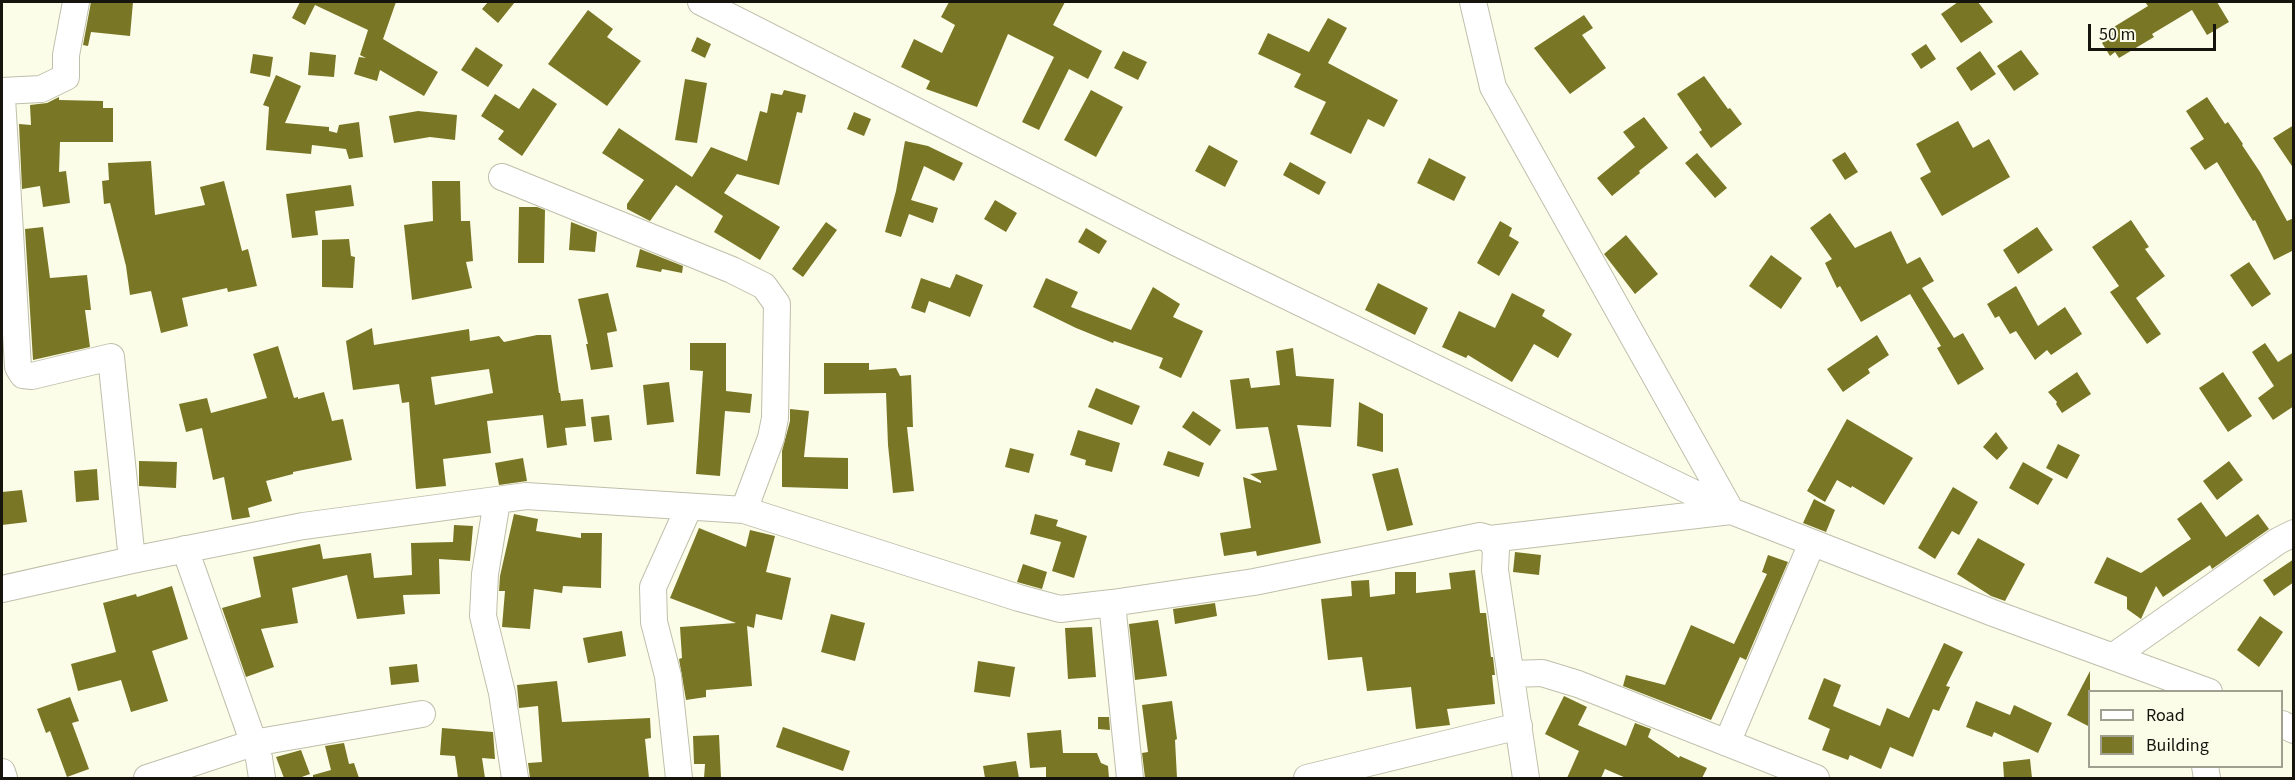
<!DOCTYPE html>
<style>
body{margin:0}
#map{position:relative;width:2295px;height:780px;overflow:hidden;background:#fcfde9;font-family:"Source Sans 3",sans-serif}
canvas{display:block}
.frame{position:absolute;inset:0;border:3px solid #15150e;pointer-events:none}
.legend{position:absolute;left:2088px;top:690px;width:195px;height:78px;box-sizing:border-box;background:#fcfde9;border:2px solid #a0a091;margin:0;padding:8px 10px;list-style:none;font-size:18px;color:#15150e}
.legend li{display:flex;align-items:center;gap:12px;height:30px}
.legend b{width:30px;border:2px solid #a0a091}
.scale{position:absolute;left:2088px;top:24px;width:128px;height:27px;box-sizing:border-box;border:3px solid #15150e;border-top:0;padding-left:8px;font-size:18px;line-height:21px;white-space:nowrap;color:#15150e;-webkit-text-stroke:4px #fcfde9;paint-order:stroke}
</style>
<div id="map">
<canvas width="2295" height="780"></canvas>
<div class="frame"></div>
<ul class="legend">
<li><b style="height:8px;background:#fff"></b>Road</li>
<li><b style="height:16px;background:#797725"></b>Building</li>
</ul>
<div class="scale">50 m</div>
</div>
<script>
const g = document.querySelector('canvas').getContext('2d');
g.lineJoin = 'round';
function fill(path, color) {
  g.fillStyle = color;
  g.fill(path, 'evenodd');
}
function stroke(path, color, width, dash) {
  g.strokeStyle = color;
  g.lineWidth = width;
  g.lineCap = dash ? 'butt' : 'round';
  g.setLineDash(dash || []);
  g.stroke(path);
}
fill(new Path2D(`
 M91,2H133L130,36L91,32L88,46L83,45Z
 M300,2H396L383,39L438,72L424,96L380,70L377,81L354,74L359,57L366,58L360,55L368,30L315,5L305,25L292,18Z
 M488,2H515L498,23L482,9Z
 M949,2H1065L1053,25L1102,51L1088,79L1069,69L1039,130L1022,122L1054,57L1008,34L977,107L926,89L930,81L901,67L914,39L942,53L955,25L941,17Z
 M1958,2H1978L1993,22L1961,43L1941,14Z
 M2145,2H2217L2229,22L2207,35L2192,10L2152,34L2154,37L2119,58L2115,52L2110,56L2102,43L2108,38L2104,33L2148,6Z
 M588,10L613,29L607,37L641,61L607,106L548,64Z
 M1584,15L1593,28L1582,35L1606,68L1570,94L1534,48Z
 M1328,18L1347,28L1328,63L1398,100L1384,127L1368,119L1351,154L1310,134L1326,102L1294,87L1301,74L1258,54L1268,33L1309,52Z
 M697,37L711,44L705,58L691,51Z
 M1926,44L1936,59L1921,69L1911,54Z
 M476,47L503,65L488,87L461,70Z
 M2021,50L2039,74L2014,91L1997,66Z
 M1123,51L1147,62L1138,80L1114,68Z
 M1980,51L1996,74L1971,91L1956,68Z
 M310,52L336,55L334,77L308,75Z
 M253,54L273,57L270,77L250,73Z
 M276,75L301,86L285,123L329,127V131L337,133L339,125L359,122L363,157L349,159L346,149L312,145L311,154L266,150L269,107L263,105Z
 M1704,76L1728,109L1730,108L1742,124L1711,148L1699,132L1702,130L1677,94Z
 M685,79L707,83L697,143L675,140Z
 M533,88L557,104L522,156L498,139L504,131L481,116L495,94L519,109Z
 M784,90L806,95L802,113L797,112L779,185L737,174L724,193L780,227L760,260L714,232L723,216L676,185L650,221L627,209V204L644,180L602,153L619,128L692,177L711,147L747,161L760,111L767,113L771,93L782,95Z
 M1091,90L1123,107L1096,157L1064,140Z
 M59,97V100L103,101V108H113V142H60L59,172L66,171L70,203L43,207L40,186L22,189L19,124L31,125L30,105L47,103Z
 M2207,97L2225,124L2228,122L2243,144L2242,145L2260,172L2287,221L2294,218V250L2274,260L2255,220L2253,221L2217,162L2205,170L2190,148L2204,139L2186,111Z
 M418,111L457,115L455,140L430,137L394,143L389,116Z
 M854,112L871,119L864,136L847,129Z
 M1644,117L1668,148L1639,171L1640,173L1612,196L1597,178L1635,147L1623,132Z
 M1958,121L1973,148L1989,139L2010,177L1942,216L1920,178L1931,172L1916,144Z
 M2294,125V169L2273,138Z
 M905,141L928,146L963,163L954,181L924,166L911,200L938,208L933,223L909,214L901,237L885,232L896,191Z
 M1209,145L1238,161L1225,187L1195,171Z
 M1845,152L1858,172L1845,180L1832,160Z
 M1697,153L1727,188L1715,198L1685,163Z
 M1429,158L1466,177L1454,201L1417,183Z
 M151,161L155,215L205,205L200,187L224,181L242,251L248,249L257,286L228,292L227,288L182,298L188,326L161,333L151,291L130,295L126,266L110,203L104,204L102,181L109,180L108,163Z
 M1290,162L1326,182L1319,195L1283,175Z
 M432,181H460L461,221H470L473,261L466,262L472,288L412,300L404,225L433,221Z
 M351,185L354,206L315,211L318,235L292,238L286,194Z
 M995,200L1017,213L1006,232L984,219Z
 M519,207H537L545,210L544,263H518Z
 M1830,213L1855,248L1891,231L1907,264L1920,257L1934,281L1922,288L1954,338L1963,333L1984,369L1958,385L1937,348L1941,346L1910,294L1861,322L1840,286L1837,288L1825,263L1832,259L1810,228Z
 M2131,220L2149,247L2145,249L2165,276L2136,298L2161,334L2147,344L2110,292L2119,286L2092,247Z
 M1500,221L1512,228L1509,236L1519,242L1499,276L1477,263Z
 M571,222L597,232L595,252L569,250Z
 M826,222L837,230L803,277L792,269Z
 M43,227L50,278L87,275L91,310H85L90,347L33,360L25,229Z
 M2037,227L2053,250L2018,274L2003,250Z
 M1086,228L1107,241L1099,254L1078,242Z
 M1626,235L1658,274L1635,294L1604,254Z
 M349,239L351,256L355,257L353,288L322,287V240Z
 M640,249L683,266L682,273L662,269L661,272L636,267Z
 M1771,255L1802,278L1781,309L1749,286Z
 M2249,262L2271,294L2252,307L2230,275Z
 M956,274L983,285L970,317L929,301L925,313L911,308L921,278L950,288Z
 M1046,278L1078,292L1071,307L1131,330L1153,287L1180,304L1173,317L1203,331L1181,378L1159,368L1163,358L1114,341L1113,343L1076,328L1033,307Z
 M1378,283L1428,308L1415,335L1365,310Z
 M2016,286L2038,326L2065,307L2082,334L2051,355L2047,350L2035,360L2016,331L2010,334L1999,316L1995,318L1987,304Z
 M608,293L617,331L607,333L613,367L591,370L586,344H588L578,299Z
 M1512,293L1545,310L1542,316L1572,334L1558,358L1534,344L1512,382L1468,355L1466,358L1442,347L1459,311L1495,328Z
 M372,328L374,345L469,329L470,341L499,336L504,342L537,335H551L559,393H560L561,401L583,399L586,426L565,428L567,445L547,448L543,415L487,421L491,453L443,459L446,486L416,489L409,402L402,403L399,384L353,390L346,341ZM489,369L493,393L435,405L431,377Z
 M1877,335L1889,355L1868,369L1870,373L1843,392L1827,369Z
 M690,343H726V391L752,394L750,413L725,411L720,476L696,474L703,371L690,370Z
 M2265,343L2278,362L2294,352V406L2273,420L2258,398L2274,386L2252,352Z
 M278,346L294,398L298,397V399L324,392L332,421L343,419L352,460L293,472V474L266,481L272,501L248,508L250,517L232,520L224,477L213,480L202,428L186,432L179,404L207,398L211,413L267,398L253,354Z
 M1293,348L1296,376L1334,379L1331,427L1297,425L1321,543L1257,556L1256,551L1224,556L1220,533L1251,528L1243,477L1261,483V481L1250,474L1277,470L1268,427L1236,429L1230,380L1249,378L1251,388L1280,385L1276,351Z
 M824,363H869V370L896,368L900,376L911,375L913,427H907L914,491L893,493L888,445L886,393L824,394Z
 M2077,372L2091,394L2062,413L2056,404L2057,402L2048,392Z
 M2223,372L2252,416L2228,432L2199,388Z
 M669,382L674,422L647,425L643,385Z
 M1096,388L1140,406L1132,425L1088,407Z
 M1359,402L1383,414V452L1357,446Z
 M790,409L809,411L804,457L848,458V489L782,487V451L790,421Z
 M1193,411L1221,430L1210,446L1182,427Z
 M609,415L612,440L594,442L591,417Z
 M1847,419L1913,458L1884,505L1852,486L1851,488L1837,480L1825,502L1807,491Z
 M1078,430L1120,443L1112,472L1085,465L1086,460L1070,455Z
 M1996,432L2008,448L1997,460L1983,447Z
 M2058,444L2080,455L2067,479L2046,468Z
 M1010,448L1034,454L1029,473L1005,467Z
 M1168,451L1204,463L1199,477L1163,465Z
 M523,458L527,481L499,485L495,463Z
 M139,461L177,462L176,488L139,486Z
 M2229,461L2243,480L2217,500L2203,481Z
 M2023,462L2053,479L2038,505L2009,488Z
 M1398,468L1413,525L1387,531L1372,474Z
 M97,469L99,500L76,502L74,471Z
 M1953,487L1978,502L1959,535L1952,531L1935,559L1918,548Z
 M22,490L27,522L2,525V492Z
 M1814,499L1835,510L1826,532L1803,523Z
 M2201,502L2226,537L2258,514L2269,529L2212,569L2210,565L2163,597L2156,586L2141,619L2127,609V597L2094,583L2107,557L2141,573L2191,539L2177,519Z
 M514,514L538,519L536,531L581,538V533H602L601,588L563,586L562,593L534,589L530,629L502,627L505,591H499L500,576Z
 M1035,514L1058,520L1056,526L1087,536L1074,578L1052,571L1061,542L1030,534Z
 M454,525L473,526L470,561L439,559L440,594L403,595L405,614L357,619L347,575L292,588L298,623L261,629L274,667L246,677L222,608L261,597L253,557L320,544L323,559L371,553L374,578L412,575L411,543L453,542Z
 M699,528L746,547L750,530L775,536L766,572L791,578L782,620L756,614L754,628L747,626L752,686L706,690V697L686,700L679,659L682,658L680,627L736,623L670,598Z
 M1978,538L2025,564L2005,601L1991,596L1957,574Z
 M1515,552L1541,555L1539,575L1513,572Z
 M1768,555L1788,562L1746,660L1740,657L1711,720L1623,686L1626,675L1665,685L1691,625L1734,644L1767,574L1762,572Z
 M2294,559V582L2274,596L2263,580Z
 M1023,564L1047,572L1042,589L1017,582Z
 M1475,570L1480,613H1486L1491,657H1493L1495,675H1492L1495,704L1447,709L1450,725L1416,729L1411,687L1367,691L1362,657L1328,660L1321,599L1352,596L1351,581L1369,580L1370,597L1395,594V572H1416V593L1451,589L1449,573Z
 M172,586L188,639L152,651L168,701L131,712L121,680L78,691L71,664L116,652L103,603L136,594L137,597Z
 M1215,603L1217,616L1175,624L1173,609Z
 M831,614L865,623L855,661L821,652Z
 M2260,616L2283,632L2259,667L2237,650Z
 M1158,620L1167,676L1135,680L1129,624Z
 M1092,627L1096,677L1068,679L1065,628Z
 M622,631L626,656L588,663L583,638Z
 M1944,643L1963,652L1946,686L1950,687L1939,711L1933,709L1913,757L1890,747L1881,769L1850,755L1848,760L1822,750L1830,729L1808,719L1824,678L1841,685L1833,706L1880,726L1887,708L1909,718Z
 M978,661L1015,667L1010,697L974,692Z
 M417,664L419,682L391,685L389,667Z
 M2090,671V727L2067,715Z
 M557,681L562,722L650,718L651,738L645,739L649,778H530L528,763L542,762L538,706L519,708L517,685Z
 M1564,696L1587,707L1578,725L1626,746L1635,723L1651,729L1648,737L1679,758L1680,756L1707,768L1702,778H1626L1605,769L1601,778H1567L1579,751L1545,734Z
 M70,697L79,721L72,723L89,769L67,777L50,731L46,733L37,709Z
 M1172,701L1177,739L1175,740L1177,778H1145L1142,753L1148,752L1142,705Z
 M1976,701L2010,715L2014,705L2052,723L2038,753L1994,732L1992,737L1966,727Z
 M1098,717H1109L1110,730L1098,729Z
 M783,727L850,751L843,771L776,747Z
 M442,728L493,732L495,759L482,758L485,778H458L455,756L440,755Z
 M1061,730L1063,753H1097L1101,763L1108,766L1109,778H1046V767L1030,768L1027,733Z
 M719,735L721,778H704L705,764H694L693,736Z
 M344,743L349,764L354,763L359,778H313V775L331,770L325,746Z
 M301,750L310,774L299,778H284L276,757Z
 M2030,759L2032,778H2004L2003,762Z
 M1016,761L1019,778H985L983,766Z`), '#797725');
const minor = new Path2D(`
 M701,2L1177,243L1731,511L1993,613L2209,692
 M1473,2L1493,87L1731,511L1490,539
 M2,91L41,89L66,77V55L76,2
 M2,98L18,367L23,375L32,376L111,357L132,560
 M502,177L732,270L764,286L777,304L775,418L771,438L744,510
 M497,501L485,574L483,616L502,693L515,778
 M185,549L259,758L262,778
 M2,589L132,560L303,526L526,496L744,510L1019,598L1060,609L1112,603L1254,582L1480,536L1490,539L1496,549L1495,570L1526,778
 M1112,603L1130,778
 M2114,656L2278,541L2294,533
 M1511,674L1542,673L1578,684L1816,778
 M2282,724L2294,730
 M1727,743L1812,543
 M2205,766L2207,778
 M2,772L4,778
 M147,778L253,743L422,714
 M679,778L668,676L654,622L653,587L689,507
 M1307,778L1519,726`);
stroke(minor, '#bfbfac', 28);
stroke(minor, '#fff', 26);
</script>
